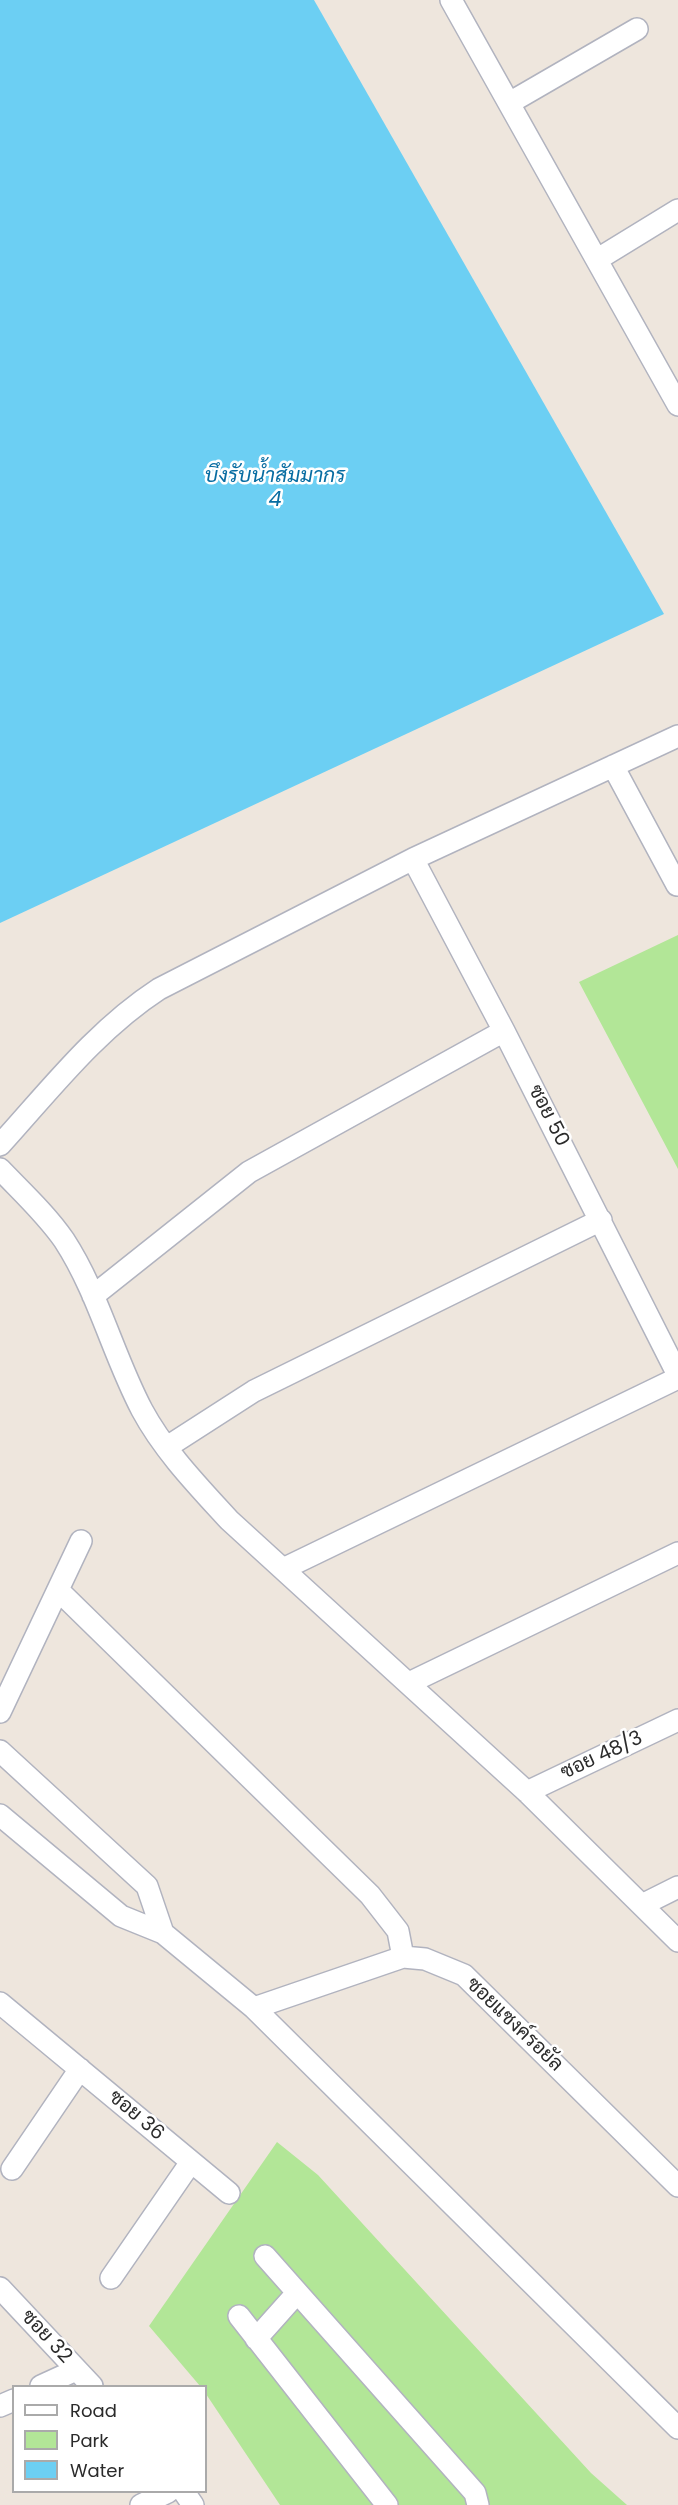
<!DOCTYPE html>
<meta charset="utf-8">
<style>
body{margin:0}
#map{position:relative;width:678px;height:2505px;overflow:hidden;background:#eee6dd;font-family:Poppins,sans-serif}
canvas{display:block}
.legend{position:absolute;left:12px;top:2385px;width:195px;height:108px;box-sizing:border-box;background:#fff;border:2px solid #aaa;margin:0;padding:8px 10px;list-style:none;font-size:18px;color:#2b2b2b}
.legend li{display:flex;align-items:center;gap:12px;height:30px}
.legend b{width:30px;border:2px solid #aaa}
</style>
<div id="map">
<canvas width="678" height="2505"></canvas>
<ul class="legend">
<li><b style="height:8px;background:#fff"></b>Road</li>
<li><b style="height:16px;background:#b2e697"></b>Park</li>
<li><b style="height:16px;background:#6ccff3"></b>Water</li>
</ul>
</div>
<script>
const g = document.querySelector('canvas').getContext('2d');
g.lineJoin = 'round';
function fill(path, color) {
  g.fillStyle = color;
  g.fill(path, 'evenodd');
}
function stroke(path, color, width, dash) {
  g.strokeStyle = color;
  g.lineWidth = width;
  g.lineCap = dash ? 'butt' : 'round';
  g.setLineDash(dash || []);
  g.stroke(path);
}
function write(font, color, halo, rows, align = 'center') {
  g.font = font + ' Poppins,Sarabun,sans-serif';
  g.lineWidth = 5;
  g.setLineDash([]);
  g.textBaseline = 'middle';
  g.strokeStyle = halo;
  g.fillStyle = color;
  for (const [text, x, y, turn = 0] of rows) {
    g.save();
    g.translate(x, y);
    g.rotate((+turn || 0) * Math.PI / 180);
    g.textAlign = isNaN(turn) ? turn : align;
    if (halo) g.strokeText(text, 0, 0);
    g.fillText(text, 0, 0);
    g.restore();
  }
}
fill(new Path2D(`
 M678,935V1169L579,982Z
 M277,2142L318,2175L591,2473L627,2505H280L206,2394V2386H200L149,2326Z`), '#b2e697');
fill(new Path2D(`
 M0,0H314L664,614L0,923Z`), '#6ccff3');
const minor = new Path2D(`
 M451,0L678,405
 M511,102L637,29
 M598,259L678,210
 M613,766L677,885
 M413,859L504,1031L678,1375
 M0,1145C50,1090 96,1030 159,989L413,859L678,736
 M0,1169C22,1192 46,1214 64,1240C98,1292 113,1355 142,1410C164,1451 198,1486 229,1520L527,1792L678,1941
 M93,1296L249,1172L504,1031
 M167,1447L254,1391L601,1220
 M283,1569L678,1378
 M58,1590L370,1895L398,1931L403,1957
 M409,1683L678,1553
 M0,1712L81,1541
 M0,1751L147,1886L163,1933
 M527,1792L678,1720
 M0,1815L121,1916L163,1933L254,2008L403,1957L425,1959L464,1975L678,2186
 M642,1905L678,1887
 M0,2003L229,2193
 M254,2008L678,2428
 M12,2169L80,2069
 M265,2256L475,2493L478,2505
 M111,2278L191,2162
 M0,2288L92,2386
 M239,2316L387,2505
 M256,2339L297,2293
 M41,2386L76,2370
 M0,2406L14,2400
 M184,2492L193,2505
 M141,2505L168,2492`);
stroke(minor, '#b1b3bf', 24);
stroke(minor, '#fff', 21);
write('20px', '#2b2b2b', '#fff', [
 ["ซอย 50",548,1116,63],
 ["ซอย 48/3",602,1756,-25],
 ["ซอยแซงค์รอยัล",514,2025,44],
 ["ซอย 36",136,2116,40],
 ["ซอย 32",46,2337,47]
]);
write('italic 21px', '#086da2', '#fff', [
 ["บึงรับน้ำสัมมากร",275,477],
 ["4",275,501]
]);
</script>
